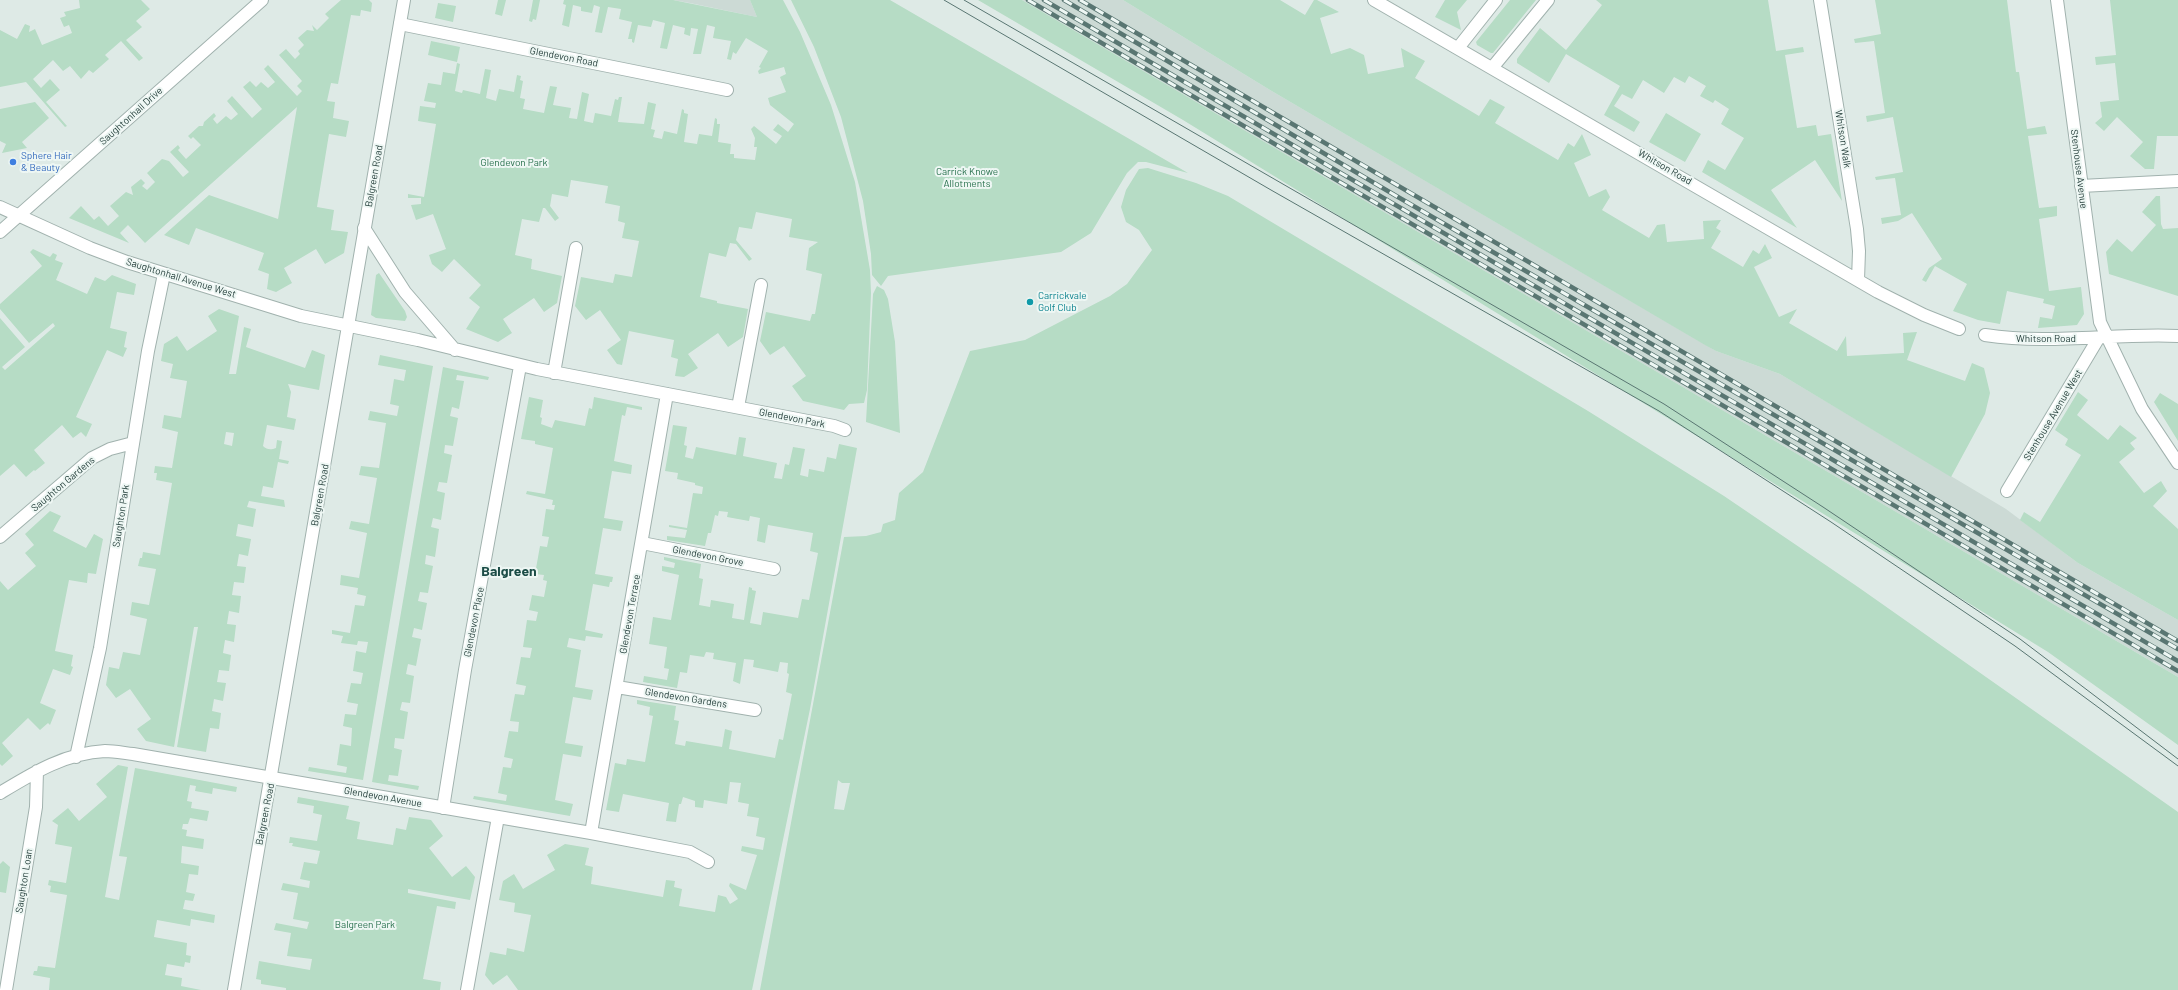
<!DOCTYPE html>
<style>
body{margin:0}
canvas{display:block;background:#deeae6}
</style>
<canvas width="2178" height="990"></canvas>
<script>
const g = document.querySelector('canvas').getContext('2d');
g.lineJoin = 'round';
function fill(path, color) {
  g.fillStyle = color;
  g.fill(path, 'evenodd');
}
function stroke(path, color, width, dash) {
  g.strokeStyle = color;
  g.lineWidth = width;
  g.lineCap = dash ? 'butt' : 'round';
  g.setLineDash(dash || []);
  g.stroke(path);
}
function write(font, color, halo, rows, align = 'center') {
  g.font = font + ' Barlow,sans-serif';
  g.lineWidth = 4;
  g.setLineDash([]);
  g.textBaseline = 'middle';
  g.strokeStyle = halo;
  g.fillStyle = color;
  for (const [text, x, y, turn = 0] of rows) {
    g.save();
    g.translate(x, y);
    g.rotate((+turn || 0) * Math.PI / 180);
    g.textAlign = isNaN(turn) ? turn : align;
    if (halo) g.strokeText(text, 0, 0);
    g.fillText(text, 0, 0);
    g.restore();
  }
}
fill(new Path2D(`
 M673,0H750L757,17L690,3Z
 M1022,0H1123L1270,90L1716,351L1780,374L2006,509L2078,563L2178,620V677Z`), '#ccdad5');
fill(new Path2D(`
 M79,0H141L150,9L136,21L142,27L126,40L143,58L139,61L121,41L105,55L109,59L93,73L89,70L81,79L70,66L63,71L53,60L33,79L41,88L50,79L60,90L46,102L67,126L65,127L26,82L0,87V30L17,39L25,24L30,26L29,32L35,29L42,45L72,33L69,25L64,27L60,18L66,16L64,12L80,8Z
 M341,0H369L372,3L371,12L361,10L360,16L351,15L338,84L331,83L327,101L335,102L333,118L349,121L346,137L329,134L317,207L334,210L331,230L348,232L344,253L325,264L316,249L284,268L292,283L276,292L267,289L269,274L258,270L264,253L196,228L189,245L164,235L209,195L278,219L297,107L145,243L128,225L120,233L129,243L69,218L81,206L94,220L99,216L108,226L119,216L110,206L126,192L133,195L131,187L141,179L145,183L142,186L147,190L155,182L147,173L162,159L169,161L183,177L189,172L170,152L178,145L180,148L178,150L186,159L201,145L193,137L191,139L188,136L199,126H203L204,122L214,113L216,116L213,119L217,124L226,116L231,120L238,114L227,101L232,96L252,118L262,109L243,87L250,81L256,87L261,82L268,88L275,82L264,69L268,65L297,96L302,91L297,86L302,81L279,55L286,49L295,59L300,54L298,51L304,45L298,38L307,30L314,31L312,25L317,30L329,18L325,14Z
 M498,0H506L502,16L495,14Z
 M533,0H540L536,20L533,19L532,22L529,21Z
 M564,0H673L757,17L750,0H783L800,32L831,105L855,182L870,270L871,293L867,390L864,403L849,404L844,410L803,401L792,386L806,376L784,346L770,355L760,341L766,312L810,321L812,314H815L822,274L806,270L809,248L818,242L789,237L792,219L756,212L752,229L739,227L736,240L752,259L749,261L736,244L730,243L726,257L709,253L700,297L717,301V303L748,309L743,337L728,347L718,333L688,354L698,368L684,377L675,376L678,359L671,357L674,340L629,331L622,365L617,364L607,350L621,340L600,310L586,320L575,306L581,277L613,283L615,274L632,277L639,241L622,238L625,223L618,221L620,206L605,203L608,186L571,180L568,197L552,194L550,206L559,218L555,221L545,208H543L539,222L522,219L515,255L532,259L531,269L562,276L557,303L544,312L534,298L503,319L512,333L498,342L466,329L480,307L469,298L481,285L454,259L442,272L432,264L429,255L446,249L433,214L416,220L411,205L421,204V198H408V194L424,197L436,124L418,121L420,106L435,108L436,103L424,101L428,83L441,85L443,72L455,74L457,63L460,64L455,91L462,93L463,90L480,94L485,69L491,70L486,98L496,101L499,89L514,92L517,75L521,76L520,80L523,81L520,98L525,99L523,109L544,113L550,86L557,87L553,105L571,108L569,118L577,119L582,92L589,94L584,121L593,123L595,113L611,116L615,99L618,100L619,97H622L618,122L644,124L648,102L656,104L651,129L655,130L653,137L662,139L664,131L677,134L682,109L684,110V113L688,114L684,142L697,144L699,134L712,136L715,118L717,119V124H720L718,142L731,144L730,154H734V158L755,160L757,147H754L755,138L751,129L754,126L776,144L782,136L773,130L778,124L788,132L794,124L770,105L768,98L786,92L780,77L786,74L784,67L759,74L758,71L761,68L759,67L768,51L746,38L736,54L733,52L731,60L727,59L731,41L713,38L715,27L707,25L701,54H693L698,29L691,28L690,36L684,34L685,28L673,25L667,49L660,48L665,23L653,20L651,27L638,25L634,43L632,42V39H628L632,22L619,19L621,9L608,7L602,33L595,32L600,7L594,5L592,13L581,11V7L573,5L569,27L562,25L566,5L563,4Z
 M791,0H890L1188,173L1146,162H1138L1127,173L1091,233L1061,252L888,276L881,286L872,275L871,254L863,201L841,117L814,47Z
 M978,0H1022L2178,677V745L2048,652L1183,120Z
 M1123,0H1280L1305,15L1314,0H1317L1339,12L1320,18L1331,54L1350,48L1364,55L1368,74L1404,67L1401,48L1425,61L1415,78L1479,116L1490,99L1505,107L1495,123L1558,160L1568,143L1574,147L1582,134L1591,155L1574,163L1589,197L1606,189L1610,197L1602,210L1649,238L1657,225L1665,224L1667,242L1704,239L1703,221L1721,220L1716,228L1721,231L1711,248L1743,267L1753,250L1759,254L1765,244L1772,258L1754,267L1779,317L1797,309L1789,323L1837,351L1846,336L1847,356L1904,353L1903,333L1917,332L1907,360L1965,381L1972,363L1984,368L1990,393L1985,414L1951,477L1780,374L1716,351L1705,345L1270,90Z
 M1445,0H1467L1457,12L1461,30L1435,17Z
 M1510,0H1536L1493,53H1491L1477,45L1476,42Z
 M1596,0H1768L1776,51L1803,47L1804,52L1785,55L1797,128L1816,125L1818,136L1831,134L1842,201L1815,160L1771,190L1797,228L1702,172L1708,160L1725,170L1744,138L1721,124L1729,109L1715,100L1713,103L1700,96L1706,86L1689,76L1685,83L1674,77L1664,93L1643,80L1632,99L1622,94L1614,106L1640,122L1634,132L1604,115L1620,86L1566,54L1549,83L1517,63V59L1540,28L1566,50L1602,5Z
 M1875,0H2007L2016,72H2019L2027,129L2045,126L2047,134L2028,136L2039,208L2057,206V216L2039,219L2049,291L2081,287L2084,314L2077,325L2038,328L2040,317L2052,319L2055,306L2043,303L2044,299L2007,291L2000,324L1978,320L1953,311L1967,284L1935,266L1926,282L1922,280L1929,268L1942,259L1912,213L1898,221L1882,224L1881,218L1901,215L1895,178L1876,180L1875,177L1903,172L1893,117L1867,122L1866,116L1885,113L1874,41L1855,43L1854,39L1881,34Z
 M2110,0H2178V136H2157L2154,169H2145L2130,156L2143,142L2117,117L2104,131L2095,123L2102,117L2100,102L2119,100L2115,63L2096,65L2095,57L2116,55Z
 M438,3L456,6L453,22L435,18Z
 M431,41L460,47L457,62L428,55Z
 M35,102L49,118L22,142L27,148L2,153L6,144L0,141V109Z
 M1666,113L1701,134L1685,162L1649,142Z
 M1148,168L1196,183L1228,196L1588,411L1724,496L1858,587L2178,812V990H760L844,537L866,536L881,532L883,524L895,520L899,493L923,472L970,351L1025,340L1110,296L1127,284L1152,250L1139,230L1126,222L1121,207L1126,190L1139,169ZM838,780L842,783H850L844,810L834,809Z
 M2156,196H2160L2161,224L2163,229L2178,228V296L2109,274L2106,252L2117,239L2132,252L2156,225L2142,212Z
 M33,249L50,257L53,253L57,255L55,260L63,263L56,280L87,294L95,277L105,281L112,275L136,284L134,295L117,292L110,328L127,332L124,347L127,348L123,357L107,350L76,417L92,424L86,437L81,432L73,438L62,425L34,450L45,463L35,471L34,470L26,477L14,464L0,476V318L25,347L2,367L5,370L55,326L53,323L29,343L0,309V304L42,266L30,252Z
 M379,273L405,311L407,317L405,321L376,318L371,315L376,275Z
 M877,286L884,290L888,299L895,342L900,433L866,422L873,294Z
 M219,309L239,316L229,374H236L244,327L251,329L246,347L305,368L312,350L325,355L319,390L288,384L291,392L287,417L296,419L294,430L267,425L263,446C267,450 271,450 276,448L277,440L282,441L279,459L289,461L288,464L278,462L273,488L263,486L261,496L284,500L285,507L249,501L247,507L256,509L253,527L238,524L236,536L251,539L248,556L239,554L237,566L246,567L244,583L234,582L232,595L241,596L239,613L229,611L227,624L236,625L234,642L225,640L223,653L231,655L229,671L219,670L217,682L226,683L223,701L214,699L212,711L221,713L219,729L210,728L206,752L177,747L198,627H194L174,747L146,741L137,729L151,719L130,689L116,698L106,685L109,667L119,669L123,652L140,655L147,619L130,615L132,602L149,605L156,569L138,566L140,558H142L143,552L160,555L172,483L156,480L157,473H154L155,466L172,468L178,432L162,428L164,415L181,418L187,381L170,378L173,364L161,361L164,344L177,336L187,351L217,331L208,316ZM226,432L234,433L232,446L224,444Z
 M380,355L433,366L363,780L308,771L309,767L346,773L347,767L337,765L340,744L351,746L352,728L343,726L345,714L356,715L358,704L347,702L351,683L361,684L363,673L353,671L356,651L366,653L368,642L358,641L357,645L341,643L343,636L332,634V630L350,633L355,605L364,606L366,596L357,594L358,588L340,585L341,575L359,578L367,533L349,529L351,521L369,524L377,478L359,475L361,466L379,468L386,423L368,420L370,411L397,416L399,406L390,404L394,379L404,381L406,370L378,365Z
 M443,367L489,377L488,380L457,375L456,380L464,381L459,409L452,407L450,416L458,418L453,446L445,445L444,453L452,455L447,483L439,482L437,491L445,493L441,520L433,518L431,527L439,529L435,557L426,555L425,564L433,566L428,593L420,592L418,601L427,603L422,630L414,628L412,637L421,639L416,666L408,664L406,674L414,676L410,703L402,702L400,710L408,712L404,739L395,738L394,748L402,750L398,776L389,775L388,781L419,786L418,790L372,782Z
 M2078,392L2088,400L2077,415L2108,440L2120,425L2137,438L2130,443L2135,449L2119,462L2144,493L2161,481L2167,491L2153,506L2178,529V620L2078,563L2020,520L2024,512L2040,522L2081,455L2065,445L2068,439L2055,430Z
 M2160,393L2178,404V441L2154,402Z
 M529,397L543,400L540,417L542,418L541,424L552,428L555,420L585,426L589,408L592,409L594,397L642,407V410L627,407L625,416L622,415L614,461L632,465L631,474L612,471L604,518L623,521L621,531L603,528L595,574L613,577L612,582H610L609,587L593,584L585,630L603,634L602,638L586,636L585,641L569,638L567,647L581,650L575,687L593,690L591,700L573,697L565,743L583,746L581,757L563,754L555,800L573,804L570,816L473,799L474,796L506,801L507,795L498,793L503,767L511,768L513,759L504,757L509,731L518,732L519,722L510,721L515,694L524,695L526,686L516,684L521,657L530,658L532,648L523,647L527,620L536,621L538,612L529,610L532,595L544,597L547,581L543,580L544,575L535,574L540,546L547,547L549,537L542,536L546,509L554,510L555,505H552L553,500L526,494L527,491L545,494L553,448L535,444V441L521,439Z
 M673,425L687,427L684,445L687,446L685,457L693,459L696,447L736,455L739,437L746,438L743,456L777,463L774,478L782,479L785,464L789,465L793,447L805,449L800,475L808,477L809,469L824,472L827,457L836,459L839,444L857,448L810,709L752,990H518L507,975L493,985L485,975L490,952L506,955L507,948L524,952L531,915L514,912L515,903L499,900L503,881L514,874L523,889L555,870L547,855L565,844L589,848L585,865L593,867L591,884L663,897L666,880L675,881L674,887L682,889L679,906L715,912L718,895L726,897L730,904L738,899L729,886L730,883L746,890L757,855L741,851L742,846L763,850L765,838L756,836L759,818L747,816L749,804L738,802L741,783L730,782L727,804L704,800L703,808L695,807V801L683,797L681,804H679L676,822L666,821L669,803L623,794L619,812L606,810L615,763L626,765L627,759L645,762L653,716L649,715L650,707L637,704V700L676,706L674,720L679,721L675,744L685,746L686,741L722,747L725,729L732,731L729,749L775,758L779,739L783,740L792,694L786,692L789,674L787,673L788,663L780,662L778,672L753,667L754,660L744,659L740,684L733,681L736,663L713,659L714,653L706,652L704,657L690,655L687,673L680,672L677,688L643,682L644,676L667,680L669,669L664,668L667,647L649,644L653,617L671,620L679,575L662,571V566L674,568L675,563L664,560V557L701,564L699,578L703,579L699,605L710,607L711,600L734,604L732,618L744,620L749,587L752,588V590L756,591L750,623L761,625L763,612L798,618L802,599L809,600L818,553L810,551L813,533L768,525L765,543L757,541L760,518L750,516L749,521L727,517L728,512L719,511L718,516L715,515L711,533H708L705,546L667,540V536L685,538L687,530L669,527V525L687,528L693,493L702,494L703,487L695,485V483L677,479L678,473L665,471Z
 M50,511L61,516L53,531L86,548L94,534L103,539L96,574L88,573L87,583L69,580L55,651L73,655L71,666L73,667L70,675L53,669L40,703L56,710L50,725L48,723L40,730L28,718L2,743L13,756L2,766L0,764V581L8,590L36,566L25,553L34,545L25,534Z
 M118,765L128,767L105,897L119,900L127,857L119,856L135,768L237,787L236,792L213,788L212,794L195,791L196,786L190,785L187,801L192,802L191,808L209,811L207,821L190,818L188,824H183L182,829L187,830L186,836L204,839L203,849L182,846L181,863L199,866L198,875L189,874L186,892L195,894L193,901L185,900L183,909L215,915L214,923L191,919L190,926L157,920L154,937L187,943L186,955L191,956L190,963L185,962L184,967L167,964L165,975L182,978L181,986L201,990H49L50,978L33,975L34,971H37L38,966L55,968L67,895L50,892L51,886L48,885L49,880L66,883L72,847L55,844L58,825L52,821L68,808L79,821L107,797L96,784Z
 M298,797L349,806L346,819L360,822L357,839L393,845L396,828L406,830L409,817L431,820L443,836L429,848L452,877L466,866L475,877L470,900L408,889V893L456,902L455,909L437,906L423,979L441,982L440,990H286V988L261,984V980L256,979L259,961L310,970L312,959L287,956L291,933L274,930L276,923L307,929L309,922L293,919L298,893L281,890L283,883L309,888L310,881L300,879L304,862L317,864L320,851L292,846L293,843H289L290,837L317,841L322,815L313,813L314,806L297,803Z
 M3,861L10,867L6,893L0,892V864Z`), '#b6dcc5');
const minor = new Path2D(`
 M1374,0L1878,292L1924,315L1959,329
 M1820,0L1857,229L1859,251L1858,280
 M2057,0L2100,322L2142,409L2178,463
 M400,24L727,90
 M1458,48L1496,0
 M1492,68L1548,0
 M2081,186L2178,181
 M0,207L90,248L127,262L301,316L418,340L537,369L834,426L845,430
 M364,228L405,292L455,350
 M1985,335C2050,345 2114,333 2178,336
 M554,373L576,248
 M738,407L761,285
 M2007,491L2098,339
 M0,537L92,458L110,449L133,443
 M642,543L774,569
 M617,687L755,710
 M76,757L100,648L148,351L164,274
 M0,793C33,773 65,753 105,751C114,751 124,753 133,754L591,833L690,852L708,862
 M443,808L465,670L520,366
 M591,833L667,394
 M6,990L36,807L37,771
 M467,990L498,817`);
const tertiary = new Path2D(`
 M0,232L262,0
 M234,990L404,0`);
stroke(minor, '#a1b2ae', 14);
stroke(tertiary, '#a1b2ae', 14);
stroke(minor, '#fff', 12);
stroke(tertiary, '#fff', 12);
stroke(new Path2D(`
 M944,0L1271,190L1659,411L1831,522L2015,646L2178,766
 M964,0L1664,404L1823,507L2020,639L2178,759`), '#597672', 1);
const rail = new Path2D(`
 M1028,0L2178,671
 M1044,0L2178,661
 M1064,0L1398,197L2178,649
 M1080,0L2178,641`);
stroke(rail, '#597672', 4.5);
stroke(rail, '#eef7f4', 3, [9]);
for (const [x, y, r, color] of [
 [13,162,4,"#3f7fe0"],
 [1030,302,4,"#0f9aa8"]
]) {
  const dot = new Path2D();
  dot.arc(x, y, r, 0, 2 * Math.PI);
  g.fillStyle = color;
  g.fill(dot);
  stroke(dot, '#eef7f4', 1.5);
}
write('10px', '#1f3a36', '#eef7f4', [
 ["Glendevon Road",564,57,11],
 ["Saughtonhall Drive",131,116,-42],
 ["Whitson Walk",1843,139,81],
 ["Whitson Road",1665,167,30],
 ["Stenhouse Avenue",2079,169,83],
 ["Balgreen Road",374,176,-80],
 ["Saughtonhall Avenue West",181,278,17],
 ["Whitson Road",2046,339],
 ["Stenhouse Avenue West",2053,415,-59],
 ["Glendevon Park",792,418,11],
 ["Saughton Gardens",63,484,-40],
 ["Balgreen Road",320,495,-80],
 ["Saughton Park",121,516,-81],
 ["Glendevon Grove",708,556,11],
 ["Glendevon Terrace",630,614,-80],
 ["Glendevon Place",474,622,-79],
 ["Glendevon Gardens",686,698,9],
 ["Glendevon Avenue",383,797,10],
 ["Balgreen Road",265,814,-79],
 ["Saughton Loan",24,881,-81]
]);
write('10px', '#366cbe', '#eef7f4', [
 ["Sphere Hair",21,156],
 ["& Beauty",21,168]
], 'left');
write('10px', '#29714e', '#eef7f4', [
 ["Glendevon Park",514,163],
 ["Carrick Knowe",967,172],
 ["Allotments",967,184],
 ["Balgreen Park",365,925]
]);
write('10px', '#0d838f', '#eef7f4', [
 ["Carrickvale",1038,296],
 ["Golf Club",1038,308]
], 'left');
write('bold 14px', '#1b4c46', '#eef7f4', [
 ["Balgreen",509,571]
]);
</script>
